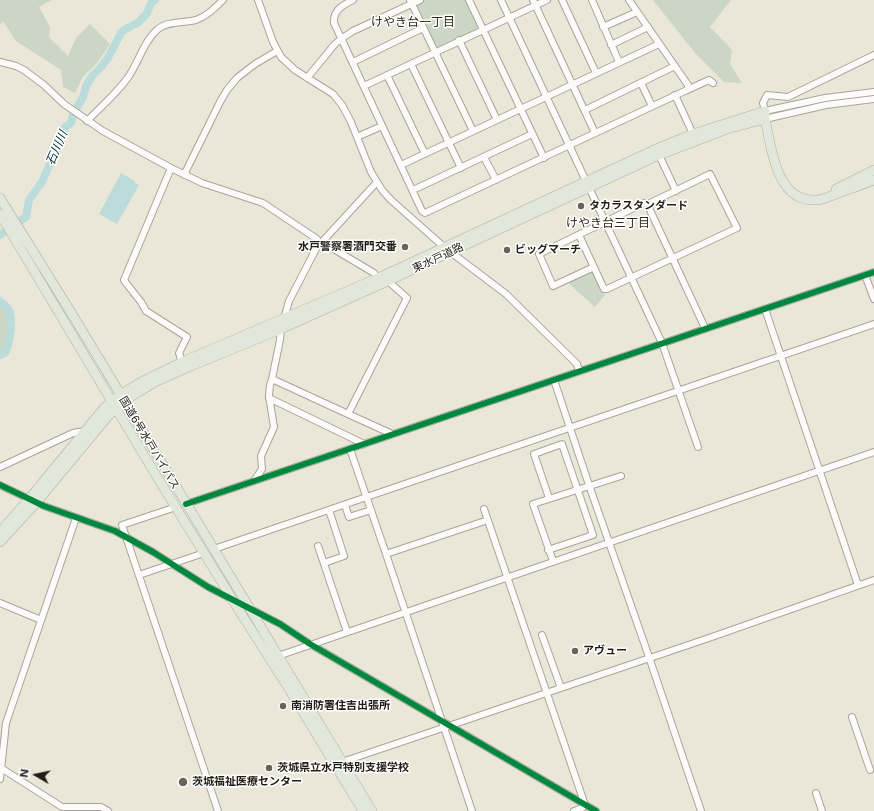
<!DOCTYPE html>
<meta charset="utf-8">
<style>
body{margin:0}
#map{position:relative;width:874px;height:811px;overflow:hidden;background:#eae7d9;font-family:Inter,sans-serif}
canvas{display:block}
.north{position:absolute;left:16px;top:755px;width:40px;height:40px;-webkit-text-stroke:3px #fff;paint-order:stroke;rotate:279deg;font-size:11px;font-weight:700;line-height:16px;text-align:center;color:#201d14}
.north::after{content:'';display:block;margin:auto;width:14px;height:18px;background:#201d14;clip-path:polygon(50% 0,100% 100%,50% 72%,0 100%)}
</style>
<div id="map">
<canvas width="874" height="811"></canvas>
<div class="north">N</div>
</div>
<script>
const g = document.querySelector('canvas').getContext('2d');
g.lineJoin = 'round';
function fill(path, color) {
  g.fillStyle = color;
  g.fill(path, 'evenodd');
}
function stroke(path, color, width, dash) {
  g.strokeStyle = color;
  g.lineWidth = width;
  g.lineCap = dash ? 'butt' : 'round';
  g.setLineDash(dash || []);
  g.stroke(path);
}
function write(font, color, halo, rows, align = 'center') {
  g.font = font + ' Inter,"Noto Sans JP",sans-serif';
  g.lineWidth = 3;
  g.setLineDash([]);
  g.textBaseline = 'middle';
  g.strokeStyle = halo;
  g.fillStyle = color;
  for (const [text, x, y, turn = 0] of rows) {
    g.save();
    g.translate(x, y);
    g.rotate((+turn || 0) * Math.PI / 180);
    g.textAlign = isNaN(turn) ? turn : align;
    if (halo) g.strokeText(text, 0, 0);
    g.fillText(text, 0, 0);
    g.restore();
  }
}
fill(new Path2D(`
 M0,0H52L39,7L50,27L49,37L68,56L76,38L90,24L110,44L97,63L83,77L75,93L63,87L61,70L16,41L3,21L0,25Z
 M426,0H467L479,27L478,30L439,49L435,48L416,7L417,4Z
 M653,0H731L710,27L732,50L730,64L742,83L724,82L695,53Z
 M591,271L594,272L605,295L595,307L567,282Z
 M0,304C3,306 7,310 9,314C11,323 7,345 2,353H0Z`), '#cbd6c4');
fill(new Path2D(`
 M121,173L135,181L134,183L139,185L117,224L99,214Z`), '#bbdcdb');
stroke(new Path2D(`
 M0,235L26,217L29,200L42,182L49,166L57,151L56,145L58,139L64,132L65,127L71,123L73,115L83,97L86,86L93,75L101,67L108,58L121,33L124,30L139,22L147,13L151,3L155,0
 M0,301C3,304 7,306 9,310C13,319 10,345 5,353L0,355`), '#bbdcdb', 8);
const minor = new Path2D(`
 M258,0L273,42L281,57L295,70L333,94L342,105L351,122L371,172L382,190L391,200L444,247L506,294L577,364L579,371
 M353,0C343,5 333,10 334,23L422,211L425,213L687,90L688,88V85L629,0
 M410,0L473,131
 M469,0L544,158
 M501,0L662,343L698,447
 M533,0L595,133
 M562,0L596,73
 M592,0L619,62
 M603,27L637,12
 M459,40L497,120
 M611,45L648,27
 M874,55L788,97L767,95L763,103L765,111L825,98L874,92
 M0,62L16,66L24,70L44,85L64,104L103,131L171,168L202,183L263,203L317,239L318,242V245L289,301L284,319
 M353,62L423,28
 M411,64L461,168
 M387,75L425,154
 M307,78L335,44L341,39L353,31L420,0
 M641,83L652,106
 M364,86L547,0
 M687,90L709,80L713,83
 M675,95L693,134
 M585,110L675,66
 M765,119L826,105L874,99
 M87,121C100,108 119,91 129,76C139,61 144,41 158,29C167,21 184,23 196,20C207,16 215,8 223,0
 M357,137L382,126
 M659,155L676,191
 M484,157L496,180
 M401,165L659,44
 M171,168L124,280L126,283L141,302L146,311L187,337L179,353L182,362
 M184,175L220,102L227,90L237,78L255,64L277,51
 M413,190L532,134
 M579,235L604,289H607L737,228L710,174L648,204L649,208L705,328
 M320,242H322L374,273L378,278
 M322,242L377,182
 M594,267L553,286L539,254L644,203L648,204
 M865,275L874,299
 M388,281L407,298L348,414L392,434
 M765,309L858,585
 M281,327L280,340L272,379L348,414
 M554,380L589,485L649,657L701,811
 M269,398L364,444
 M350,449L386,554L472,811
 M0,467L73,433L85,431
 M254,481L262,469L261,456L274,427L269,396L270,385L272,379
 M0,485L44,506L115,531L153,552L208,587L280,624L310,644L596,811
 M186,504L874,272
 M345,505L349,517L371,510
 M176,507L122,525L218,811
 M484,509L585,805L582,808L574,811
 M318,546L347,632
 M214,549L874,324
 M548,550L593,535L562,444L534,454L549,498
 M386,554L488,520
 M553,561L533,504L621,476
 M324,563L344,556L329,510
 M139,575L204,553
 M0,603L41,620
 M542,635L561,688
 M278,656L874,452
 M852,717L870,770
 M342,762L706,639L874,580
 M1,768L62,807H101L108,811
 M0,779L6,723L76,518
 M816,793L822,811`);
const highway = new Path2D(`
 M765,114V119C771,146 776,203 816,200C823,200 830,196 836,194C849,189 862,185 874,180
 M836,189L874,170
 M0,198L72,314L372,811
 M0,214L154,472L242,615L286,684L363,811
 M0,532L29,499L104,408L120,395L141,382L182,362L378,278L656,149L693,134L765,111
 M0,542L36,503L109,415L132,396L155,382L191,366L281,329L388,281L659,155L727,129L765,119`);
stroke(minor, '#a7a59a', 8);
stroke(highway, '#aeb3a2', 10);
stroke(minor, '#fcfbf9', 6);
stroke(highway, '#e2e7dc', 9);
stroke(new Path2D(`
 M0,485L44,506L115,531L153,552L208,587L280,624L310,644L596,811
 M186,504L874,272`), '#00873e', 6);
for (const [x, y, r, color] of [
 [581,206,4,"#676459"],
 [405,247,4,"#676459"],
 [507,250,4,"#676459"],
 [575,651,4,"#676459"],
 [283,706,4,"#676459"],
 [269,768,4,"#676459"],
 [183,782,5,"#676459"]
]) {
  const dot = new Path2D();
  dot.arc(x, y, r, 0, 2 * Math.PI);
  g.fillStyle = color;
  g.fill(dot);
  stroke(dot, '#fff', 1.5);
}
write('bold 11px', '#201d14', '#fff', [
 ["タカラスタンダード",589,206],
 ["水戸警察署酒門交番",397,247,"right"],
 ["ビッグマーチ",515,250],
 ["アヴュー",583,651],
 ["南消防署住吉出張所",291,706],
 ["茨城県立水戸特別支援学校",277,768],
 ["茨城福祉医療センター",192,782]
], 'left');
write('11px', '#201d14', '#fff', [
 ["東水戸道路",438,258,-25],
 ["国道6号水戸バイパス",149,443,59]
]);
write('12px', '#302a15', '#fff', [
 ["けやき台一丁目",413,22],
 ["けやき台三丁目",608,223]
]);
write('italic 12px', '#063439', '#fff', [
 ["石川川",57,148,-67]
]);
</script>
